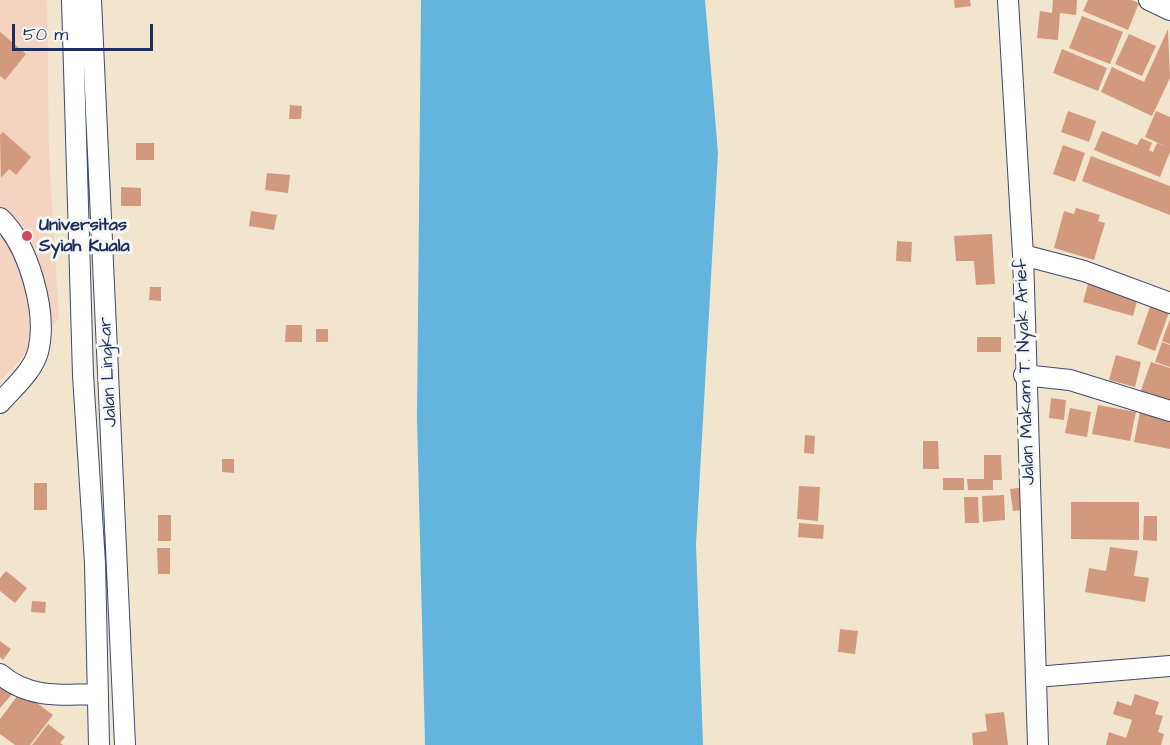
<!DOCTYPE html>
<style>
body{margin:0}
#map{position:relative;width:1170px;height:745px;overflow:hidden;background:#f1e5cd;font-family:"Architects Daughter",sans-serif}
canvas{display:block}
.scale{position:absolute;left:12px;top:24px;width:141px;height:27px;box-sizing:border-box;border:3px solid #1b2f5e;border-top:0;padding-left:8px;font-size:18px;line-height:21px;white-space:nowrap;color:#1b2f5e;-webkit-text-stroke:4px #f6f6f2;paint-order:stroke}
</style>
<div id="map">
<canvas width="1170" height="745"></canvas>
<div class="scale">50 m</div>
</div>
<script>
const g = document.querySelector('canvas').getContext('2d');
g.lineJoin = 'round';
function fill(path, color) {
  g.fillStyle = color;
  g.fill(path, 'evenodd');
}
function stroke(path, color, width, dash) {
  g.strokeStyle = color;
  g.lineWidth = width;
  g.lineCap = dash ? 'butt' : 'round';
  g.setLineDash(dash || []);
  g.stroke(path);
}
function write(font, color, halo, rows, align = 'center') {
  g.font = font + ' "Architects Daughter",sans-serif';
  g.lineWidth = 6;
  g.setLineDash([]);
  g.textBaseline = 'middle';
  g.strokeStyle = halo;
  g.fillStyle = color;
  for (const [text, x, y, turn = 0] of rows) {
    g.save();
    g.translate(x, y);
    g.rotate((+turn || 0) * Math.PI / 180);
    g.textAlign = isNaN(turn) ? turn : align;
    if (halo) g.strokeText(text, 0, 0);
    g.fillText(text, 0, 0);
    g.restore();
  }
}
fill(new Path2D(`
 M0,0H47L49,154L59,319L0,381Z`), '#f4d3c0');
fill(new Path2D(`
 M421,0H705L718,153L696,544L703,745H425L417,418Z`), '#63b5de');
fill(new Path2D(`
 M954,0H970L971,6L955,8Z
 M1053,0H1077L1076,15L1060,13L1058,40L1037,38L1040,11L1052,13Z
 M1088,0H1131L1139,3L1128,30L1083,11Z
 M1082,16L1123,32L1110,64L1069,48Z
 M1168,29L1170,78L1152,116L1101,92L1112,67L1144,82Z
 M0,32L26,54L5,80L0,76Z
 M1129,34L1156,46L1142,76L1115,64Z
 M1062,49L1107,68L1098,91L1053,73Z
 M290,105L302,106L301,119H289Z
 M1068,111L1096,121L1089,142L1061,132Z
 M1156,111L1170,117V152L1160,177L1094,150L1102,131L1137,145L1141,138L1152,143L1149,150L1153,152L1157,143L1167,147L1145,137Z
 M3,132L31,157L16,175L9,169L1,178L0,135Z
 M136,143H154V160H136Z
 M1063,145L1085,153L1075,182L1053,174Z
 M1091,156L1170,186V215L1082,181Z
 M267,173L290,175L288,193L265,190Z
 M121,187L141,188V206H121Z
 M1076,208L1100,215L1098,221L1105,223L1094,260L1054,248L1064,211L1074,214Z
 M251,211L277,215L274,230L249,226Z
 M992,234L995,284L976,285L974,261H956L954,236Z
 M897,241L912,242L911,262L896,261Z
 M1089,280L1139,294L1133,316L1083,302Z
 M150,287H161V301L149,300Z
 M1153,298L1170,310L1155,351L1137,344Z
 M1170,319V344L1162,341Z
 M286,325H302V342H285Z
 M316,329H328V342H316Z
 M977,337H1001V352H977Z
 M1162,342L1170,345V367L1155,362Z
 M1116,355L1141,362L1135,387L1109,380Z
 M1151,362L1170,368V404L1140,393Z
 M1051,398L1066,400L1064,420L1049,418Z
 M1098,405L1136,412L1130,441L1092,434Z
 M1070,408L1091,412L1087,437L1065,433Z
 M1140,412L1170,418V449L1134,442Z
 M805,435L815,436L814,454L804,453Z
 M923,441H938L939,469H923Z
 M984,455H1001L1002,480H993V490H968L967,479H984Z
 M222,459H234V473L222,472Z
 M943,478H964V490H943Z
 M34,483H47V510H34Z
 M799,486L820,487L818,521L797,519Z
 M1026,487L1028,509L1013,511L1010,489Z
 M1004,495L1005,520L983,522L982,496Z
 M964,497H978L979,523H965Z
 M1071,502H1139V540L1071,539Z
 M158,515H171V541H158Z
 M1144,516H1157V541L1143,540Z
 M799,523L824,525L823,539L798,537Z
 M1110,547L1138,551L1134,576L1149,578L1145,602L1085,592L1089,568L1106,571Z
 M157,548H170V574H158Z
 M6,571L27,588L15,603L0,591V578Z
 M32,601L46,602L45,613L31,612Z
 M840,629L858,631L855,654L838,652Z
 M0,641L11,649L3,660L0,657Z
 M0,681L14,692L0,708Z
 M21,691L53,715L30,745H15L0,734V719Z
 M1135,694L1159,702L1155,714L1163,716L1158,732L1164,734L1161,745H1106L1109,732L1126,738L1132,720L1113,714L1117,701L1131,706Z
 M1004,712L1008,745H973L972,733L987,731L985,714Z
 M48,724L65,737L60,743L63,745H32Z`), '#d2997f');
const minor = new Path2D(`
 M72,0L83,375L95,563L99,745
 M91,0L125,745
 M1008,0L1023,255L1038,745
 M1149,0L1170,10
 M0,218C29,246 48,313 38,352C33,371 13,388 0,403
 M1023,255L1084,271L1170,303
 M1024,375L1070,380L1170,411
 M0,674C28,699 63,695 98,694
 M1036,677L1170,666`);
stroke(minor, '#3b4a6f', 22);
stroke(minor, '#fff', 20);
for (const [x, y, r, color] of [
 [27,236,6,"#d1495b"]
]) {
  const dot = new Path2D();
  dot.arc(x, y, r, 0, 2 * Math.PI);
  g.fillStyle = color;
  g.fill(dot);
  stroke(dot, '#f6f6f2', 2);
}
write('bold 18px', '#1b2f5e', '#f6f6f2', [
 ["Universitas",39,226],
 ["Syiah Kuala",39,247]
], 'left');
write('18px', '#1b2f5e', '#f6f6f2', [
 ["Jalan Lingkar",109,372,-93],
 ["Jalan Makam T. Nyak Arief",1026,372,-92]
]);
</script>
